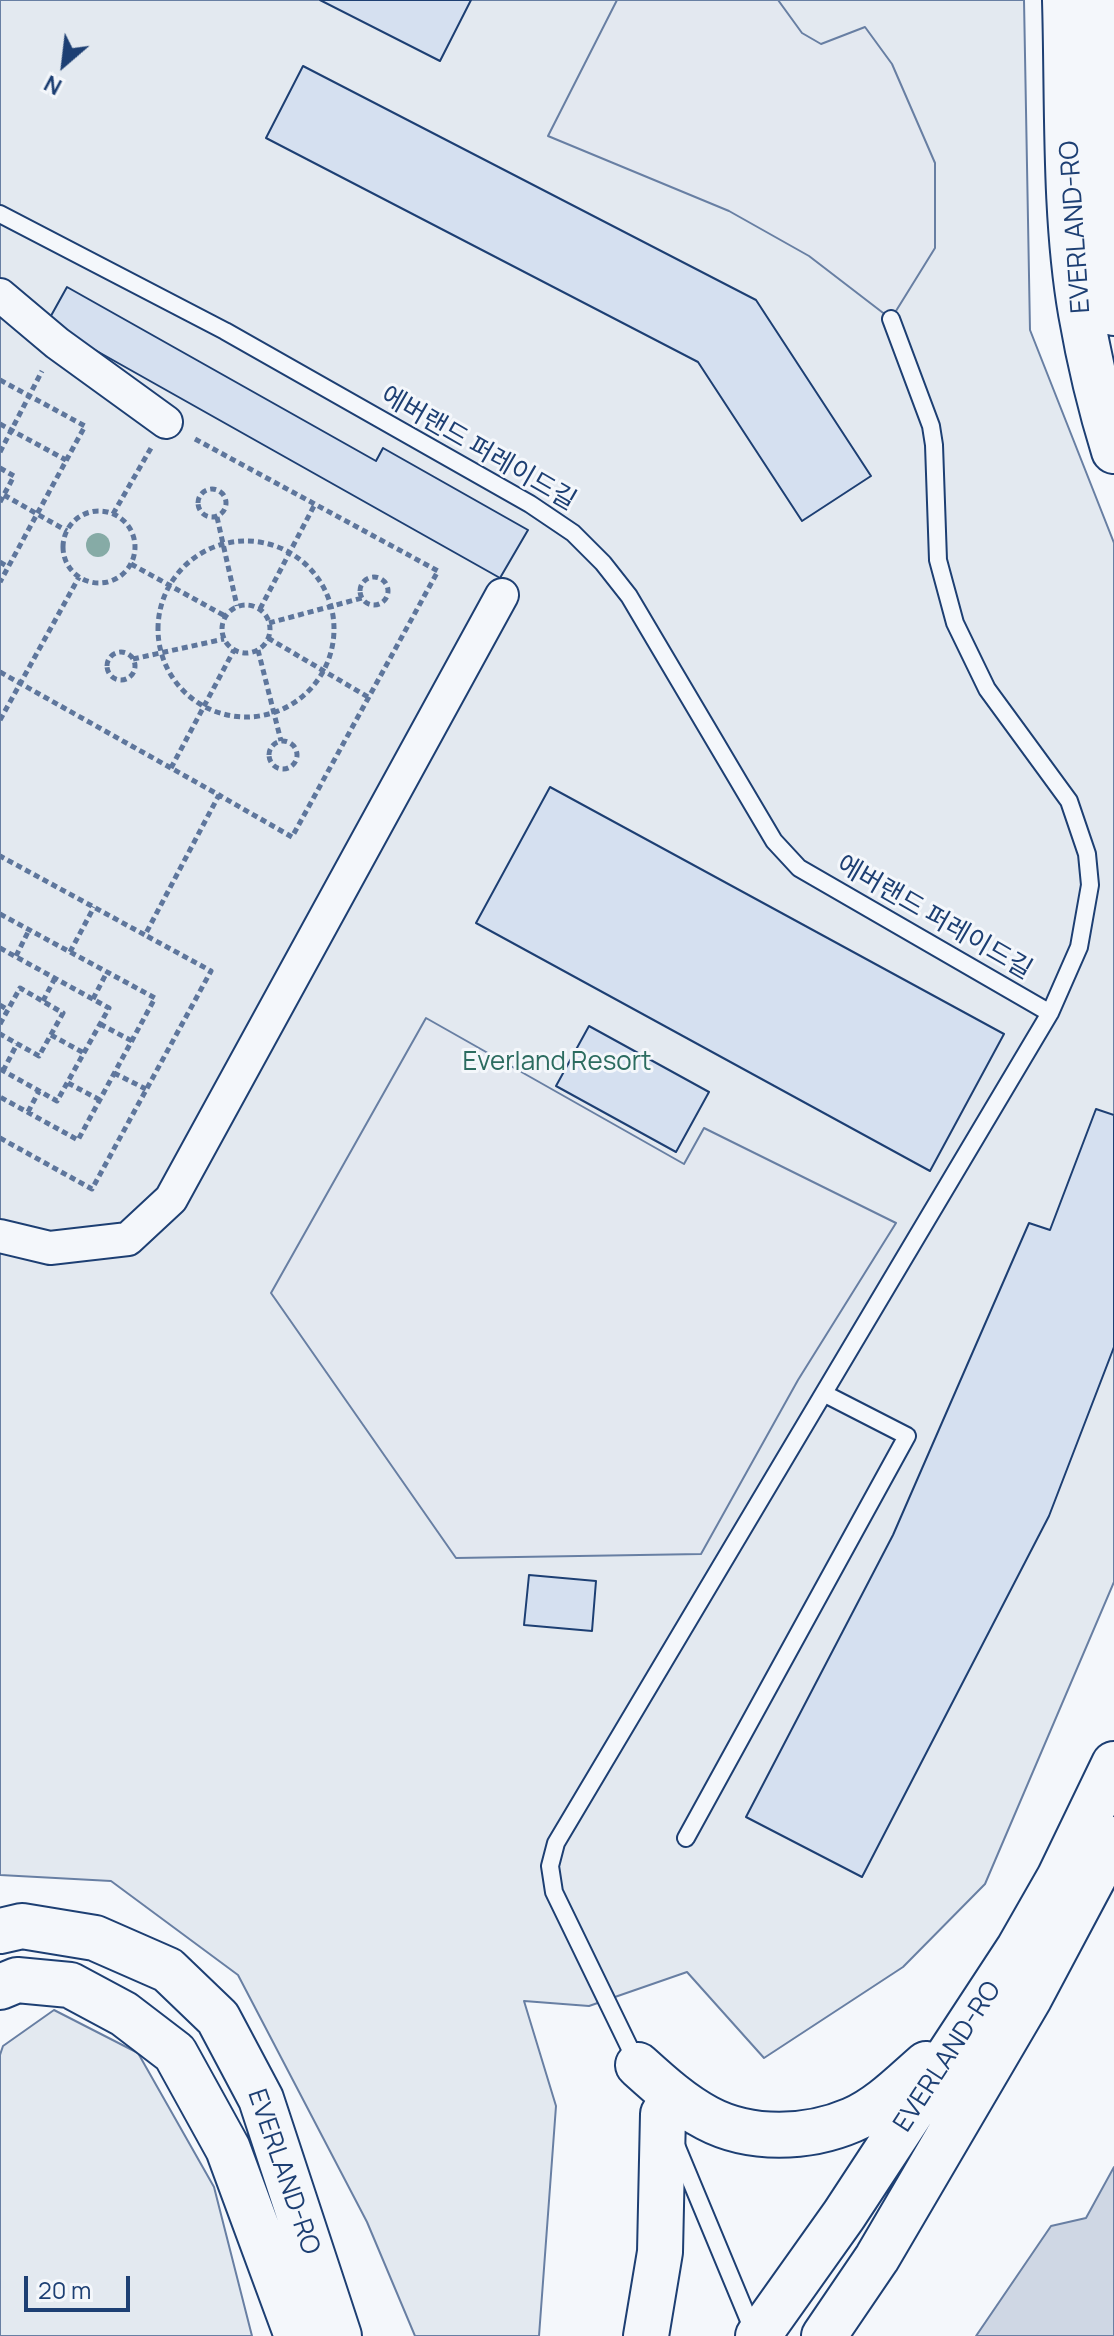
<!DOCTYPE html>
<meta charset="utf-8">
<style>
body{margin:0}
#map{position:relative;width:1114px;height:2336px;overflow:hidden;background:#f4f7fb;font-family:Manrope,sans-serif}
canvas{display:block}
.north{position:absolute;left:24px;top:24px;width:80px;height:80px;-webkit-text-stroke:6px #f4f7fb;paint-order:stroke;rotate:208deg;font-size:22px;font-weight:700;line-height:32px;text-align:center;color:#1d3f73}
.north::after{content:'';display:block;margin:auto;width:28px;height:36px;background:#1d3f73;clip-path:polygon(50% 0,100% 100%,50% 72%,0 100%)}
.scale{position:absolute;left:24px;top:2276px;width:106px;height:36px;box-sizing:border-box;border:4px solid #1d3f73;border-top:0;padding-left:10px;font-size:24px;line-height:28px;white-space:nowrap;color:#1d3f73;-webkit-text-stroke:6px #f4f7fb;paint-order:stroke}
</style>
<div id="map">
<canvas width="1114" height="2336"></canvas>
<div class="north">N</div>
<div class="scale">20 m</div>
</div>
<script>
const g = document.querySelector('canvas').getContext('2d');
g.lineJoin = 'round';
function fill(path, color) {
  g.fillStyle = color;
  g.fill(path, 'evenodd');
}
function stroke(path, color, width, dash) {
  g.strokeStyle = color;
  g.lineWidth = width;
  g.lineCap = dash ? 'butt' : 'round';
  g.setLineDash(dash || []);
  g.stroke(path);
}
function write(font, color, halo, rows, align = 'center') {
  g.font = font + ' Manrope,"Noto Sans KR",sans-serif';
  g.lineWidth = 6;
  g.setLineDash([]);
  g.textBaseline = 'middle';
  g.strokeStyle = halo;
  g.fillStyle = color;
  for (const [text, x, y, turn = 0] of rows) {
    g.save();
    g.translate(x, y);
    g.rotate((+turn || 0) * Math.PI / 180);
    g.textAlign = isNaN(turn) ? turn : align;
    if (halo) g.strokeText(text, 0, 0);
    g.fillText(text, 0, 0);
    g.restore();
  }
}
const green = new Path2D(`
 M0,0H1024L1030,330L1114,543V1582L985,1884L903,1967L764,2058L687,1972L589,2006L524,2001L556,2106L539,2336H415L367,2222L238,1975L111,1881L0,1875Z
 M54,2010L138,2053L214,2187L252,2336H0V2055L3,2046Z`);
fill(green, '#e3e9f0');
stroke(green, '#687fa3', 2);
const parking = new Path2D(`
 M617,0H778L802,33L821,44L865,27L892,64L935,163V248L891,319L809,256L729,211L548,136Z
 M426,1018L684,1164L704,1128L896,1223L798,1380L701,1554L456,1558L271,1293Z`);
fill(parking, '#e3e8f0');
stroke(parking, '#687fa3', 2);
const water = new Path2D(`
 M1114,2167V2336H976L1051,2226L1086,2218Z`);
fill(water, '#cfd7e4');
stroke(water, '#687fa3', 2);
const building = new Path2D(`
 M320,0H471L440,61Z
 M303,66L756,300L871,476L802,521L698,362L266,138Z
 M67,287L376,461L383,448L528,530L500,578L47,323Z
 M550,787L1004,1034L930,1171L476,923Z
 M589,1026L709,1092L676,1152L556,1086Z
 M1096,1109L1114,1115V1347L1049,1516L862,1877L746,1817L893,1535L1029,1223L1050,1230Z
 M529,1575L596,1581L592,1631L524,1625Z`);
fill(building, '#d5e0f0');
stroke(building, '#1d3f73', 2);
const lane = new Path2D(`
 M0,214L225,331L530,504L573,533L603,563L629,596L774,841L799,868L1050,1013
 M686,1838L907,1436L825,1394
 M637,2063L554,1892L550,1866L556,1843L1050,1013L1079,947L1090,885L1087,854L1069,801L987,689L955,623L938,560L934,445L931,426L891,319
 M676,2145L755,2335`);
const street = new Path2D(`
 M0,295L57,343L166,422
 M0,1236L50,1248L128,1239L171,1199L502,595`);
const secondary = new Path2D(`
 M1065,0C1068,101 1064,215 1081,313C1089,359 1100,406 1114,451
 M1102,0L1106,232L1114,313
 M0,1931L22,1926L95,1938L168,1970L218,2018L261,2099L339,2336
 M0,1987L17,1980L70,1985L124,2014L175,2053L228,2149L297,2336
 M638,2065C659,2084 682,2105 707,2118C750,2141 808,2139 852,2120C880,2108 903,2084 926,2064
 M646,2336L660,2252L663,2114
 M758,2336L844,2215L1019,1948L1059,1878L1114,1764
 M824,2336L877,2258L1030,1997L1114,1839`);
stroke(lane, '#1d3f73', 20);
stroke(street, '#1d3f73', 36);
stroke(secondary, '#1d3f73', 48);
stroke(new Path2D(`
 M0,380L85,426L0,582
 M0,424L66,460
 M195,439L438,571L292,837L219,795
 M0,452L42,371
 M0,468L14,476L0,502
 M198 503a14 14 0 1 1 28 0a14 14 0 1 1-28 0Z
 M4,495L67,531
 M63 547a36 36 0 1 1 72 0a36 36 0 1 1-72 0Z
 M113,514L151,448
 M217,517L237,606
 M158 629a88 88 0 1 1 176 0a88 88 0 1 1-176 0Z
 M0,562L8,567
 M131,564L225,616
 M360 591a14 14 0 1 1 28 0a14 14 0 1 1-28 0Z
 M222 629a24 24 0 1 1 48 0a24 24 0 1 1-48 0Z
 M260,609L315,504
 M269,623L362,598
 M268,638L368,697
 M258,650L281,741
 M107 666a14 14 0 1 1 28 0a14 14 0 1 1-28 0Z
 M133,659L224,639
 M0,672L219,795L145,935L0,856
 M0,720L79,577
 M269 755a14 14 0 1 1 28 0a14 14 0 1 1-28 0Z
 M171,768L234,650
 M0,914L155,998L78,1140L0,1097
 M0,948L109,1008L57,1101L0,1069
 M70,952L94,907
 M16,956L29,930
 M93,999L107,972
 M43,1001L55,978
 M0,1005L8,1010
 M0,1024L20,988L63,1013L39,1056L0,1034
 M100,1024L132,1041
 M51,1035L84,1053
 M3,1071L17,1044
 M114,1073L146,1089
 M68,1083L100,1100
 M28,1112L39,1091
 M0,1138L92,1189L211,971L145,935`), '#5e769c', 5, [6, 4]);
stroke(lane, '#f4f7fb', 16);
stroke(street, '#f4f7fb', 32);
stroke(secondary, '#f4f7fb', 44);
g.fillStyle = '#86aba6';
for (const [x, y] of [
 [98,545]
]) {
  g.beginPath();
  g.arc(x, y, 12, 0, 2 * Math.PI);
  g.fill();
}
write('26px', '#1d3f73', '#f4f7fb', [
 ["EVERLAND-RO",1076,227,-94],
 ["에버랜드 퍼레이드길",478,449,30],
 ["에버랜드 퍼레이드길",934,918,30],
 ["EVERLAND-RO",948,2057,-57],
 ["EVERLAND-RO",283,2172,71]
]);
write('26px', '#2c6c60', '#f4f7fb', [
 ["Everland Resort",557,1063]
]);
</script>
